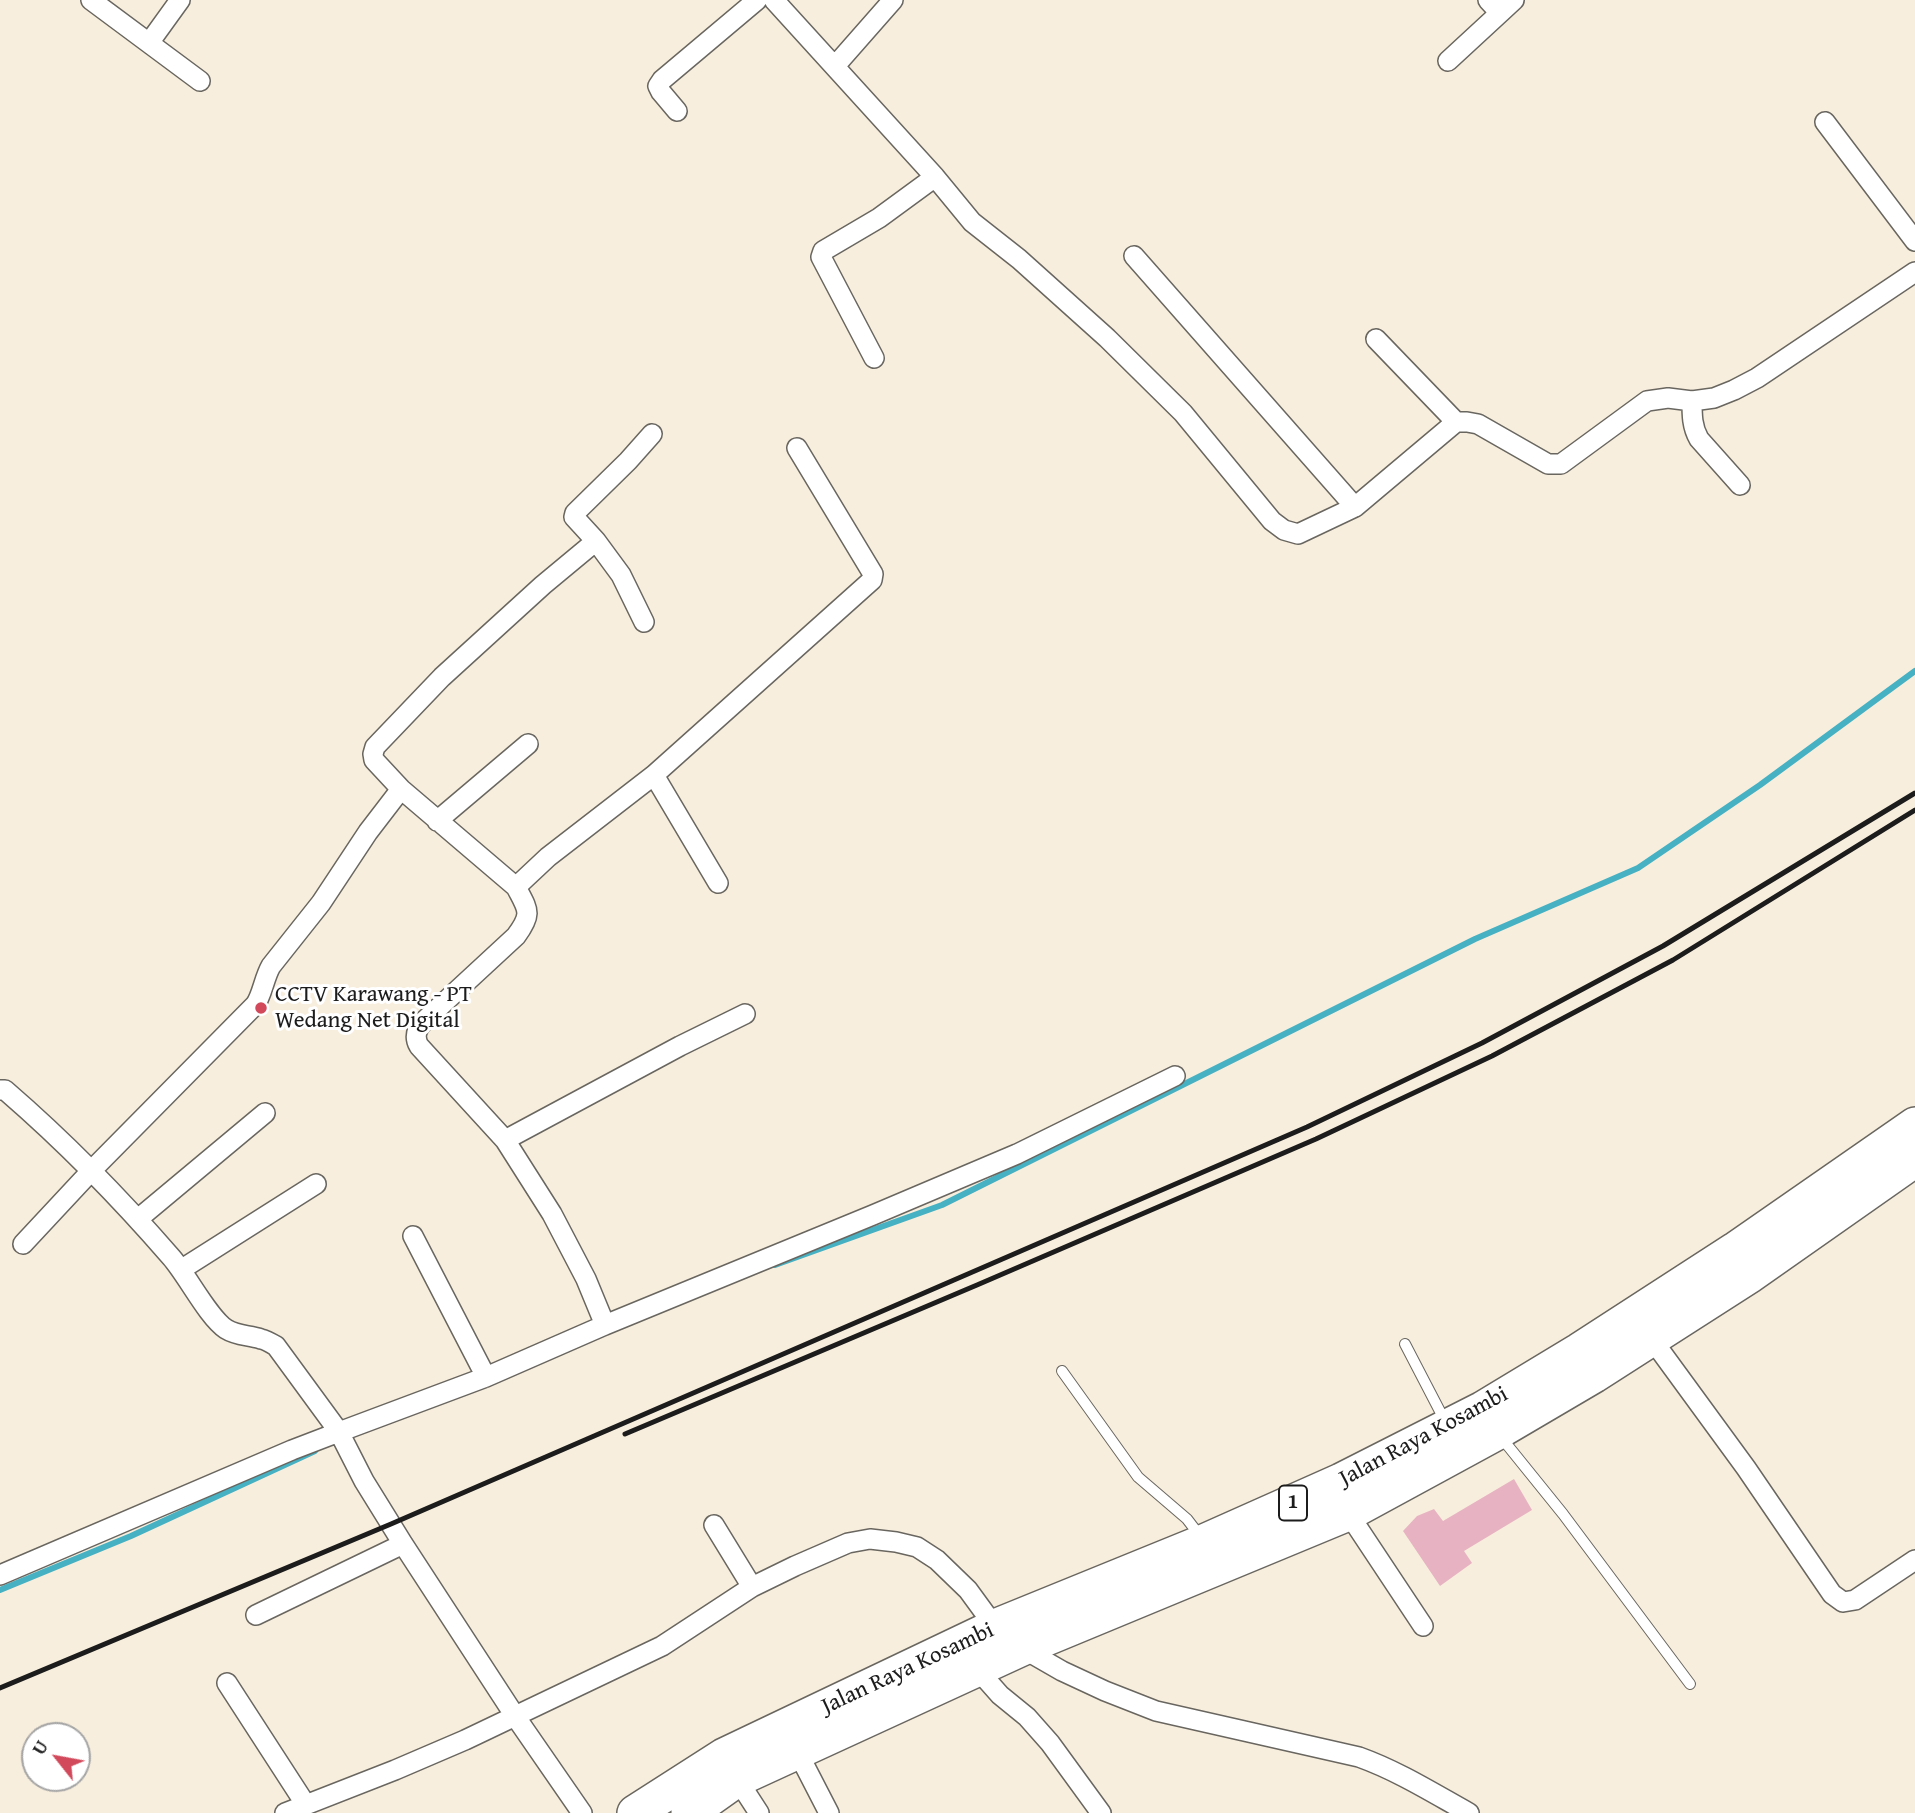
<!DOCTYPE html>
<style>
body{margin:0}
#map{position:relative;width:1915px;height:1813px;overflow:hidden;background:#f8eedd;font-family:"Gentium Book Plus",serif}
canvas{display:block}
.north{position:absolute;left:21px;top:1722px;width:70px;height:70px;box-sizing:border-box;background:#fff;border:2px solid #a4a4a4;border-radius:50%;rotate:301deg;font-size:19px;font-weight:700;line-height:28px;text-align:center;color:#1c1c1c}
.north::after{content:'';display:block;margin:auto;width:24px;height:32px;background:#d1495b;clip-path:polygon(50% 0,100% 100%,50% 72%,0 100%)}
</style>
<div id="map">
<canvas width="1915" height="1813"></canvas>
<div class="north">U</div>
</div>
<script>
const g = document.querySelector('canvas').getContext('2d');
g.lineJoin = 'round';
function stroke(path, color, width, dash) {
  g.strokeStyle = color;
  g.lineWidth = width;
  g.lineCap = dash ? 'butt' : 'round';
  g.setLineDash(dash || []);
  g.stroke(path);
}
function fill(path, color) {
  g.fillStyle = color;
  g.fill(path, 'evenodd');
}
function write(font, color, halo, rows, align = 'center') {
  g.font = font + ' "Gentium Book Plus",serif';
  g.lineWidth = 6;
  g.setLineDash([]);
  g.textBaseline = 'middle';
  g.strokeStyle = halo;
  g.fillStyle = color;
  for (const [text, x, y, turn = 0] of rows) {
    g.save();
    g.translate(x, y);
    g.rotate((+turn || 0) * Math.PI / 180);
    g.textAlign = isNaN(turn) ? turn : align;
    if (halo) g.strokeText(text, 0, 0);
    g.fillText(text, 0, 0);
    g.restore();
  }
}
stroke(new Path2D(`
 M775,1265L942,1205L1475,939L1638,868L1760,785L1915,671
 M0,1590L131,1536L315,1451`), '#45b1c3', 6);
fill(new Path2D(`
 M1514,1479L1532,1510L1464,1551L1472,1563L1440,1586L1403,1531L1417,1516L1434,1509L1443,1521Z`), '#e7b3c2');
const lane = new Path2D(`
 M1405,1344L1445,1421
 M1062,1371L1138,1477L1187,1519L1200,1536
 M1500,1436L1563,1514L1690,1684`);
const street = new Path2D(`
 M91,0L200,81
 M774,0L935,177L972,222L1019,259L1107,338L1183,413L1272,521L1284,530L1298,534L1355,507L1456,422H1467L1478,424L1548,464H1561L1647,401L1668,398L1692,401L1714,398L1734,390L1757,378L1915,272
 M1488,0L1500,13L1514,0
 M149,43L180,0
 M1448,61L1500,13
 M835,66L893,0
 M677,111L661,92L658,86L662,80L757,0
 M1825,122L1915,241
 M1134,256L1355,507
 M1376,339L1456,422
 M874,358L821,257L823,251L879,218L935,177
 M1692,401C1692,415 1692,427 1699,439L1740,485
 M596,541L543,585L442,677L375,747L373,754L374,760L401,789L516,887L548,857L654,775L872,580L873,574L797,448
 M644,622L621,575L596,541L574,517L575,513L628,461L652,434
 M654,775L718,883
 M437,821L528,744
 M0,1090H5C64,1141 119,1197 171,1257C187,1275 208,1317 226,1329C237,1336 249,1335 261,1339C266,1340 271,1343 276,1346L339,1432L292,1450L0,1575
 M505,1140L419,1046C414,1037 416,1030 423,1022L516,936C533,913 528,910 516,887
 M138,1219L265,1113
 M413,1236L486,1377
 M23,1244L92,1170L255,1005C262,996 264,978 271,966L321,903L368,832L401,789
 M182,1269L316,1184
 M605,1325L586,1279L552,1214L505,1140L680,1046L745,1014
 M1651,1338L1746,1468L1832,1594L1843,1602L1855,1600L1915,1560
 M1348,1513L1423,1626
 M714,1525L752,1587
 M256,1615L403,1544
 M1022,1648L1062,1671L1105,1691L1156,1711L1359,1757C1398,1771 1433,1793 1469,1813
 M977,1669L1000,1695L1027,1717L1050,1743L1101,1813
 M227,1683L306,1805
 M797,1751L829,1813
 M737,1779L759,1813
 M285,1813L395,1770L465,1740L662,1646L752,1587L795,1566L848,1543L870,1539L896,1542L917,1547L937,1560L968,1590L995,1627
 M582,1813L515,1716L403,1544L364,1481L339,1432L486,1377L605,1325L873,1215L1017,1154L1175,1076`);
const highway = new Path2D(`
 M635,1813L724,1756L995,1627L1204,1542L1341,1481L1483,1409L1579,1351L1735,1250L1915,1125
 M689,1813L737,1779L1022,1648L1348,1513L1497,1432L1594,1375L1750,1275L1915,1159`);
stroke(lane, '#696660', 12);
stroke(street, '#696660', 22);
stroke(highway, '#696660', 38);
stroke(lane, '#fff', 10);
stroke(street, '#fff', 19);
stroke(highway, '#fff', 35);
stroke(new Path2D(`
 M625,1434L977,1285L1316,1139L1492,1056L1673,960L1915,810
 M0,1688L391,1524L1307,1127L1482,1043L1663,946L1915,793`), '#1c1c1c', 5);
for (const [x, y, r, color] of [
 [261,1008,7,"#d1495b"]
]) {
  const dot = new Path2D();
  dot.arc(x, y, r, 0, 2 * Math.PI);
  g.fillStyle = color;
  g.fill(dot);
  stroke(dot, '#fff', 2.5);
}
for (const [x, y, w] of [
 [1293,1503,28]
]) {
  const box = new Path2D();
  box.roundRect(x - w / 2, y - 17.5, w, 35, 5);
  g.fillStyle = '#fff';
  g.fill(box);
  stroke(box, '#1c1c1c', 2);
}
write('bold 21px', '#1c1c1c', null, [
 ["1",1293,1503]
]);
write('23px', '#1c1c1c', '#fff', [
 ["CCTV Karawang - PT",275,995],
 ["Wedang Net Digital",275,1021]
], 'left');
write('23px', '#1c1c1c', '#fff', [
 ["Jalan Raya Kosambi",1424,1437,-28],
 ["Jalan Raya Kosambi",908,1669,-25]
]);
</script>
